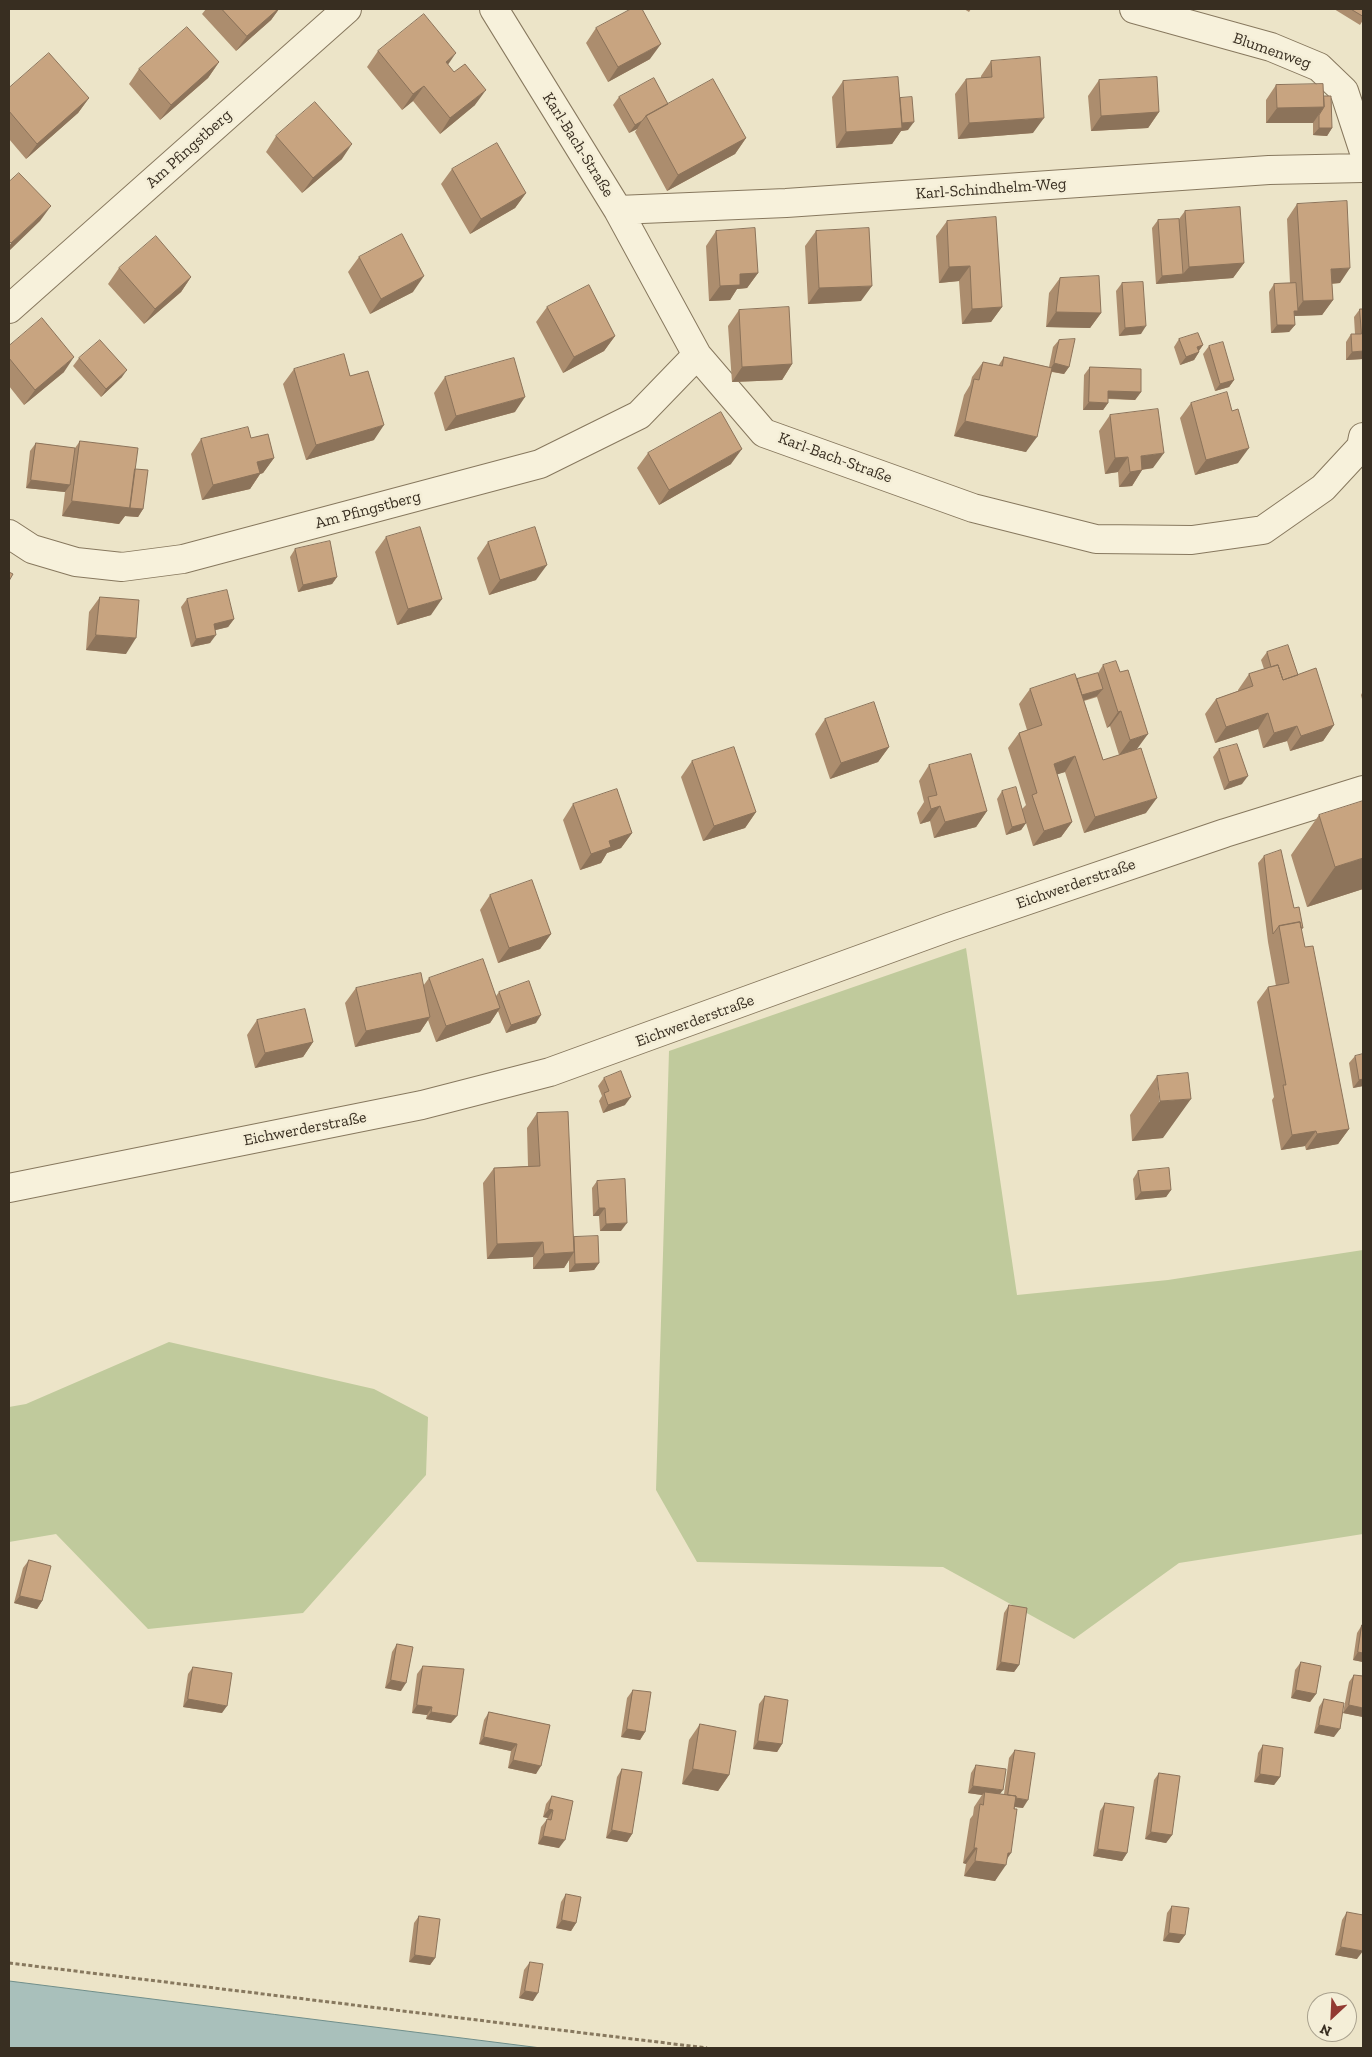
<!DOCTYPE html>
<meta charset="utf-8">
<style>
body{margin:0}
#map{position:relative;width:1372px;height:2057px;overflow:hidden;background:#ece4c8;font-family:"Zilla Slab",serif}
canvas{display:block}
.frame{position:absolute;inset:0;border:10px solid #382e21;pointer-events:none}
.north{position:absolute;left:1307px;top:1992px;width:50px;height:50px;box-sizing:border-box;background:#f4eed7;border:1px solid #a9a18e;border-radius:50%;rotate:205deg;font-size:14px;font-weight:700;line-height:20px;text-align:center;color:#382e21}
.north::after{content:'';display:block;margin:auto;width:18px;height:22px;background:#923a32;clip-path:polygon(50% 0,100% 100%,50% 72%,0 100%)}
</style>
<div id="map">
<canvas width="1372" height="2057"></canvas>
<div class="frame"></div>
<div class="north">N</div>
</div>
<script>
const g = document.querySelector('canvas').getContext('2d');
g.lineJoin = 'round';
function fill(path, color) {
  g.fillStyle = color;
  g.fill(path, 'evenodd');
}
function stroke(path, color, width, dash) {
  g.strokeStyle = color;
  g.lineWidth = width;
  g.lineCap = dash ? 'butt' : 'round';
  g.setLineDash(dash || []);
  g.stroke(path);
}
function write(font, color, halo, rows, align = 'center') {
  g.font = font + ' "Zilla Slab",serif';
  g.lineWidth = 5;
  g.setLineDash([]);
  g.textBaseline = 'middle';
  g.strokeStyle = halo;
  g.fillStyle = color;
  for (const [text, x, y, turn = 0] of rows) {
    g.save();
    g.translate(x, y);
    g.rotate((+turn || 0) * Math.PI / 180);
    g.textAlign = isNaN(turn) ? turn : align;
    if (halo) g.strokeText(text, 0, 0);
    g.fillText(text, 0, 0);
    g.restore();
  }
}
fill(new Path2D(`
 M966,948L1017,1295L1168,1280L1363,1250V1534L1179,1563L1074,1639L943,1567L697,1562L656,1490L669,1051Z
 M169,1342L374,1389L428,1417L426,1475L303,1613L148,1629L56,1534L9,1542V1407L26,1404Z`), '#c0ca9c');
const water = new Path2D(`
 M9,1981L541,2048H9Z`);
fill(water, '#a9c0bb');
stroke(water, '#708e8a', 1);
const minor = new Path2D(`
 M494,9L618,210L697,355L764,433L973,508L1096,539L1192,540L1263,530L1323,488L1361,447L1363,437
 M1134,9L1271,47L1319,67L1344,91L1363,149
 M618,210L786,203L1269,170L1363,168
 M9,309L347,9
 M9,534L32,549L76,562L122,567L183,559L540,464L639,415L697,355
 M9,1188L422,1105L550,1072L949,927L1225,833L1363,790`);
stroke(minor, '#87785e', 30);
stroke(new Path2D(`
 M9,1963L707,2048`), '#87785e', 3, [4, 2.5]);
stroke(minor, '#f7f1db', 28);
fill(new Path2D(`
 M206,9H279L271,20L236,51L202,14Z
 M964,9H971L969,12Z
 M1334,9H1363V20L1360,25Z
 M596,28L650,59L608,82L586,43Z
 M378,51L448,65L475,105L440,134L413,101L402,110L367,67Z
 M991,61L1033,133L958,139L955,94L966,79L981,78V76Z
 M219,62L208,78L160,120L129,84L139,69Z
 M1099,80L1159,112L1148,128L1091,131L1088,96Z
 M843,81L900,98L908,130L901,131L892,144L836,148L832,97Z
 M1276,85L1324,96L1332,128L1327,136L1313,135V122L1266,123V100Z
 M9,88L89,98L78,113L26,159L9,139Z
 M619,97L668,104L746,138L735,154L667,191L635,132L637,129L629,133L613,105Z
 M276,136L342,159L302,193L266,152Z
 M452,169L526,193L515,208L470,234L441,184Z
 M1297,204L1340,283L1332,284L1333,300L1322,315L1294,316L1295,325L1289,332L1271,333L1269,292L1274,284L1290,283L1287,219Z
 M1185,211L1244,263L1233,278L1156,284L1152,228L1158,220L1179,219Z
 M947,221L1002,307L991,322L962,324L959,281L939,283L936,236Z
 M716,231L758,273L747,288L737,289L730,300L709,301L706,246Z
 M816,231L861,301L808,304L805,246Z
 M359,257L413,292L370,314L348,272Z
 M119,268L191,277L181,292L144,324L108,284Z
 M1060,278L1101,313L1090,328L1046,327L1049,293Z
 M1122,283L1141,334L1119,336L1116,291Z
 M547,307L615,336L604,351L563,373L536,322Z
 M1360,309L1363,359L1346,360V342L1351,334H1355L1354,317Z
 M739,310L792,364L782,380L732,382L728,326Z
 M1179,339L1203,345L1199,351V352L1194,360L1180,365L1174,347Z
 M1059,340L1069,367L1064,374L1052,372L1026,452L954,436L964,395L970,385L972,377L983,362L998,366L1004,357L1049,367L1053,347Z
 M9,346L64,372L24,405L9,386Z
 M1209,346L1234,380L1229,387L1215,391L1203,354Z
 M79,358L122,377L101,397L73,366Z
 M1090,367L1141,392L1135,400L1108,399V403L1103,410H1083L1084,375Z
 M294,369L350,376L374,440L306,460L283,384Z
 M445,377L515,412L445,431L434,393Z
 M1191,403L1232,411L1238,463L1195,475L1180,418Z
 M1110,415L1153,468L1142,470L1132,486L1119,487L1118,472L1105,474L1099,431Z
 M251,438L274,458L263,473L260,474L250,489L202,500L191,454L201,439Z
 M80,441L135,469L143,509L138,517L125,516L119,524L62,516L65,492L26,488L30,451L36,443L75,448Z
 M648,453L731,464L659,505L637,468Z
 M386,537L431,615L397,625L375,552Z
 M488,542L536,580L489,595L477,558Z
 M295,549L337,577L332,584L298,592L290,557Z
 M100,597L126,654L86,650L89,612Z
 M187,599L234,619L228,627L215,630L210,643L191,647L181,607Z
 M1267,652L1298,675L1334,725L1323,741L1290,751L1287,741L1263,748L1258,729L1215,743L1205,714L1216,699L1238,691V690L1249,674L1264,669L1261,660Z
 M1103,665L1137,749L1146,813L1084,833L1065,772L1057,774L1072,822L1061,837L1033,846L1026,823L1021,830L1006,835L997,799L1002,791L1022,809L1026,805L1008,748L1019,733L1027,730L1019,704L1030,689L1077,679L1098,673ZM1097,697L1107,728L1110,726L1119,755L1103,760L1084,701Z
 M1363,691V703L1361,695Z
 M825,719L889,747L878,762L830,779L815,734Z
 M1219,749L1242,784L1224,790L1213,757Z
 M692,761L756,812L745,828L703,841L681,777Z
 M929,765L987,811L976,827L934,838L930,821L920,824L917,813L924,802L919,781Z
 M573,804L632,833L621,848L607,853L601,863L580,870L563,820Z
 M1319,815L1363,889L1307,907L1291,855Z
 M1264,856L1294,908L1303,928L1301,929L1305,947L1349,1129L1338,1144L1306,1150L1305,1146L1281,1150L1272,1100L1274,1097L1257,1002L1268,987L1276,986L1268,942L1258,863Z
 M490,895L551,934L540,949L498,963L480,910Z
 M429,978L496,996L499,992L536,1023L506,1033L498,1011L490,1023L436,1042L428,1020L420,1032L355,1047L345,1003L356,988L423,986Z
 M257,1020L313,1042L303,1057L255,1068L247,1035Z
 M1355,1056L1363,1086L1353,1088L1349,1063Z
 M1157,1076L1163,1138L1132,1141L1130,1115Z
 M604,1078L625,1105L603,1113L599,1101L602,1096L598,1086Z
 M537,1113L574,1237L599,1263L594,1270L569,1272V1260L564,1268L533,1269V1257L487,1259L483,1183L494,1168L528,1166L527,1128Z
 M1138,1171L1171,1190L1166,1197L1135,1200L1133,1179Z
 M597,1181L621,1231H600L599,1216H593L592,1188Z
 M29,1560L42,1601L37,1609L14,1603L23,1568Z
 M1009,1605L1019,1665L1014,1672L996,1670L1004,1613Z
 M1362,1625L1363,1662L1353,1660L1357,1633Z
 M397,1644L401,1691L385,1688L392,1652Z
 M1301,1662L1316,1694L1310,1702L1291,1698L1295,1670Z
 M423,1666L451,1723L426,1719L427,1715L412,1713L417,1674Z
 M193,1667L222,1713L183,1707L188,1674Z
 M1354,1675L1363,1717L1343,1713L1349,1682Z
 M633,1690L645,1732L640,1740L621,1737L627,1698Z
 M765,1696L782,1744L777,1752L753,1749L759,1704Z
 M1324,1699L1334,1737L1314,1733L1319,1707Z
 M489,1712L550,1725L536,1774L508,1768L511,1751L479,1744L484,1720Z
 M700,1724L729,1775L718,1791L682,1784L689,1740Z
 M1263,1745L1280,1777L1274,1785L1254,1782L1258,1753Z
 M1015,1750L1023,1808L1015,1807L1007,1859L995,1881L964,1876L966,1864L963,1863L970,1819L973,1815L974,1807L982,1795L968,1793L971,1773L976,1765L1000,1794H1004L1009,1758Z
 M622,1769L632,1834L627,1842L606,1838L617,1777Z
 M1159,1773L1172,1835L1166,1843L1145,1839L1154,1780Z
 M552,1796L559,1848L538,1844L541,1827L548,1818L543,1817L546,1804Z
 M1105,1803L1127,1853L1122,1861L1093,1856L1100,1811Z
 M566,1894L576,1923L571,1931L556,1928L561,1902Z
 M1172,1906L1185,1935L1179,1943L1163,1941L1167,1913Z
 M1347,1912L1357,1959L1335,1955L1342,1920Z
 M419,1916L435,1958L430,1965L409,1962L414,1923Z
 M530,1962L533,2001L519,1998L524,1970Z`), '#ac8d6e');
fill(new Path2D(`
 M278,9H279L271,20L236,51L247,36Z
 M661,44L650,59L608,82L618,67Z
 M456,53L445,69L446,62Z
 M219,62L208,78L160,120L171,105Z
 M424,86L413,101L402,110L413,94Z
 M486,90L475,105L440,134L450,118Z
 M89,98L78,113L26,159L37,144Z
 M1324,107L1313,123H1266L1277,108Z
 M1159,112L1148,128L1091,131L1101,116Z
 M1044,118L1033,133L958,139L969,123Z
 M642,121L637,129L629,133L635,125Z
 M914,122L908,130L901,131L892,144L836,148L846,132L896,123Z
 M1319,128H1332L1327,136L1313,135Z
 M746,138L735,154L667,191L678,175Z
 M352,144L342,159L302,193L313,178Z
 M526,193L515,208L470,234L481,219Z
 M51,206L40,221L9,251V246L11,243Z
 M1244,263L1233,278L1156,284L1162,276L1183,274L1189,267Z
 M970,266L959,281L939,283L949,267Z
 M1350,268L1340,283L1320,284L1331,269Z
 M758,273L747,288L737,289L730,300L709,301L720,286L740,274Z
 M424,276L413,292L370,314L381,299Z
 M191,277L181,292L144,324L155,309Z
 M872,286L861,301L808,304L819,288Z
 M1333,300L1322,315L1294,316V311H1296L1303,301Z
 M1002,307L991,322L962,324L972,309Z
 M1056,312L1101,313L1090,328L1046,327Z
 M1277,325H1295L1289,332L1271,333Z
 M1146,326L1141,334L1119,336L1125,328Z
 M615,336L604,351L563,373L574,357Z
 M1203,345L1197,353L1199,352L1194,360L1180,365L1186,357L1197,347Z
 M1363,351V359L1346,360L1352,352Z
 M74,357L64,372L24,405L35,390Z
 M1054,363L1069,367L1064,374L1049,371Z
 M792,364L782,380L732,382L742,367Z
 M127,370L122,377L101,397L106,389Z
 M1234,380L1229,387L1215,391L1220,384Z
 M1108,391L1141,392L1135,400L1103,398Z
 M525,397L515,412L445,431L456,416Z
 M1089,402L1108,403L1103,410H1083Z
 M965,421L1037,437L1026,452L954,436Z
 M384,425L374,440L306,460L316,445Z
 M1249,448L1238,463L1195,475L1206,460Z
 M742,449L731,464L659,505L669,490Z
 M1164,453L1153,468L1130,471L1141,456Z
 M1128,457L1118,472L1105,474L1115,458Z
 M274,458L263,473L260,474L250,489L202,500L213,485L257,462Z
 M1142,470L1132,486L1119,487L1130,472Z
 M31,480L70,485L65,492L26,488Z
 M72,501L126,507L143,509L138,517L125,516L119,524L62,516Z
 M547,565L536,580L489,595L500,580Z
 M337,577L332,584L298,592L303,585Z
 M442,599L431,615L397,625L408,609Z
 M234,619L228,627L208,632L214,624Z
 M96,635L136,638L126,654L86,650Z
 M216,635L210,643L191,647L196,639Z
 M1103,689L1097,696L1070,705L1075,697Z
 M1121,711L1110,726L1107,728L1118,712Z
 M1268,713L1258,729L1215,743L1226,727Z
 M1334,725L1323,741L1290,751L1301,736Z
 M1297,726L1287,741L1263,748L1274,733Z
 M1148,734L1137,749L1119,755L1130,740Z
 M889,747L878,762L830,779L841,763Z
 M1075,756L1065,772L1043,779L1054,764Z
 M1248,776L1242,784L1224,790L1229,782Z
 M1157,798L1146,813L1084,833L1095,817Z
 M940,806L930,821L920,824L931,809Z
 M987,811L976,827L934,838L945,822Z
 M756,812L745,828L703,841L714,826Z
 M1072,822L1061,837L1033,846L1044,831Z
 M1026,823L1021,830L1006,835L1012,827Z
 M632,833L621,848L607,853L601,863L580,870L591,854L609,841Z
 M1363,858V889L1307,907L1335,867Z
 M551,934L540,949L498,963L509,948Z
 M500,1008L490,1023L436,1042L446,1026Z
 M541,1015L536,1023L506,1033L511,1025Z
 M430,1017L420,1032L355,1047L366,1031Z
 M313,1042L303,1057L255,1068L265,1053Z
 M1363,1079V1086L1353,1088L1359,1080Z
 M631,1097L625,1105L603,1113L608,1105Z
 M1191,1099L1163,1138L1132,1141L1160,1101Z
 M1349,1129L1338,1144L1306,1150L1317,1134Z
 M1316,1131L1305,1146L1281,1150L1292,1135Z
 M1171,1190L1166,1197L1135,1200L1141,1192Z
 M599,1208H605L599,1216H593Z
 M627,1223L621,1231H600L606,1224Z
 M543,1242L533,1257L487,1259L497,1244Z
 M574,1252L564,1268L533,1269L544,1254Z
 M599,1263L594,1270L569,1272L575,1264Z
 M20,1596L42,1601L37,1609L14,1603Z
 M1358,1652L1363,1653V1662L1353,1660Z
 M1001,1662L1019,1665L1014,1672L996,1670Z
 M391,1680L406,1683L401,1691L385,1688Z
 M1296,1690L1316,1694L1310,1702L1291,1698Z
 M188,1699L227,1706L222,1713L183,1707Z
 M417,1705L432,1707L427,1715L412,1713Z
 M1349,1705L1363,1708V1717L1343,1713Z
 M431,1712L457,1716L451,1723L426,1719Z
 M1319,1725L1340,1729L1334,1737L1314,1733Z
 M627,1729L645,1732L640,1740L621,1737Z
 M484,1737L517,1744L511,1751L479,1744Z
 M758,1741L782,1744L777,1752L753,1749Z
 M513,1760L541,1766L536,1774L508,1768Z
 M693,1769L729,1775L718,1791L682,1784Z
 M1260,1774L1280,1777L1274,1785L1254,1782Z
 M973,1786L1003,1790L997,1798L985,1792L982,1795L968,1793Z
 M1008,1797L1028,1800L1023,1808L1002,1805Z
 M549,1809L553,1810L548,1818L543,1817Z
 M612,1830L632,1834L627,1842L606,1838Z
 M1151,1832L1172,1835L1166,1843L1145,1839Z
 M543,1836L565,1840L559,1848L538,1844Z
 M974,1848H977L966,1864L963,1863Z
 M1098,1849L1127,1853L1122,1861L1093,1856Z
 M1008,1853H1011L1003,1865H1006L995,1881L964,1876L975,1861Z
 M562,1920L576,1923L571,1931L556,1928Z
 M1169,1933L1185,1935L1179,1943L1163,1941Z
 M1341,1947L1363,1951L1357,1959L1335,1955Z
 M415,1955L435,1958L430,1965L409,1962Z
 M525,1991L538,1993L533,2001L519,1998Z`), '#8c735a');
const building = new Path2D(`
 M222,9H278L247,36Z
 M631,9H642L661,44L618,67L596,28Z
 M1351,9H1363V16Z
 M424,14L456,53L446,62L454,72L465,64L486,90L450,118L424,86L413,94L378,51Z
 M187,27L219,62L171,105L139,69Z
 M49,53L89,98L37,144L9,111V88Z
 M1040,57L1044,118L969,123L966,79L992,77L991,61Z
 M898,77L902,128L846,132L843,81Z
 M1157,77L1159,112L1101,116L1099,80Z
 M654,78L668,104L646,116L642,121L635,125L619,97Z
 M713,79L746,138L678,175L646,116Z
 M1323,84L1324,107L1277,108L1276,85Z
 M1324,96H1331L1332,128H1319V115L1324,107Z
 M912,97L914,122L902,123L900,98Z
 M315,102L352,144L313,178L276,136Z
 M497,143L526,193L481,219L452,169Z
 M19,173L51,206L11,243L9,241V182Z
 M1347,201L1350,268L1331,269L1333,300L1303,301L1297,204Z
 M1240,207L1244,263L1189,267L1185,211Z
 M996,217L1002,307L972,309L970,266L949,267L947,221Z
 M1179,219L1183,274L1162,276L1158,220Z
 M755,228L758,273L740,274V285L720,286L716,231Z
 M869,228L872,286L819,288L816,231Z
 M402,234L424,276L381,299L359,257Z
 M156,236L191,277L155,309L119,268Z
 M1099,276L1101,313L1056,312L1060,278Z
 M1143,282L1146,326L1125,328L1122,283Z
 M1296,283L1298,311H1294L1295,325H1277L1274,284Z
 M589,285L615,336L574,357L547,307Z
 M789,307L792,364L742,367L739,310Z
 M1360,309H1363V351L1352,352L1351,334H1361Z
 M42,318L74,357L35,390L9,358V346Z
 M1198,333L1203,345L1197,347L1199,352L1186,357L1179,339Z
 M1075,339L1069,367L1054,363L1059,340Z
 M100,340L127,370L106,389L79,358Z
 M1223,342L1234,380L1220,384L1209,346Z
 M344,354L350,376L368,371L384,425L316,445L294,369Z
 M1004,357L1052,368L1037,437L965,421L974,379L979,380L983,362L1002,366Z
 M514,358L525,397L456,416L445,377Z
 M1090,367L1141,369V392L1108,391V403L1089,402Z
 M1227,392L1232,411L1238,409L1249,448L1206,460L1191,403Z
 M1158,409L1164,453L1141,456L1142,470L1130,472L1128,457L1115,458L1110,415Z
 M721,412L742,449L669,490L648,453Z
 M248,427L251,438L268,434L274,458L257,462L260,473L213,485L201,439Z
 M80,441L138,448L130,508L72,501Z
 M36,443L75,448L70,485L31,480Z
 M135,469L148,470L143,509L130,508Z
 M420,527L442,599L408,609L386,537Z
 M535,527L547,565L500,580L488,542Z
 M330,541L337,577L303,585L295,549Z
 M9,572L13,574L9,581Z
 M227,590L234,619L214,624L216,635L196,639L187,599Z
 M100,597L139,600L136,638L96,635Z
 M1288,645L1298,675L1283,680L1278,665L1271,667L1267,652Z
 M1116,661L1120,672L1128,670L1148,734L1130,740L1121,711L1118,712L1103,665Z
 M1278,665L1283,680L1316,668L1334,725L1301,736L1297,726L1274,733L1268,713L1226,727L1216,699L1253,686L1249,674Z
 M1098,673L1103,689L1082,695L1077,679Z
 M1075,674L1103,760L1141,748L1157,798L1095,817L1075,756L1054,764L1072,822L1044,831L1032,795L1037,793L1019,733L1042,725L1030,689Z
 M874,702L889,747L841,763L825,719Z
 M1237,744L1248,776L1229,782L1219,749Z
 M734,747L756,812L714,826L692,761Z
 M971,754L987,811L945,822L940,806L931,809L928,797L937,795L929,765Z
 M1016,787L1026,823L1012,827L1002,791Z
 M617,789L632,833L609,841L611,847L591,854L573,804Z
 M1363,801V858L1335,867L1319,815Z
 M1281,850L1294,908L1299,907L1303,928H1301L1300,922L1279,926L1273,934L1264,856Z
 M532,880L551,934L509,948L490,895Z
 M1300,922L1305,947L1313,946L1349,1129L1317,1134L1316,1131L1292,1135L1283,1085H1286L1268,987L1289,983L1279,926Z
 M483,959L500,1008L446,1026L429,978Z
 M421,973L430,1017L366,1031L356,988Z
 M529,981L541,1015L511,1025L499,992Z
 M305,1009L313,1042L265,1053L257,1020Z
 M1363,1054V1079L1359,1080L1355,1056Z
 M621,1071L631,1097L608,1105L604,1093L609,1091L604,1078Z
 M1188,1073L1191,1099L1160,1101L1157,1076Z
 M568,1112L574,1252L544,1254L543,1242L497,1244L494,1168L540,1166L537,1113Z
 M1169,1168L1171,1190L1141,1192L1138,1171Z
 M625,1179L627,1223L606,1224L605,1208H599L597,1181Z
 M598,1236L599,1263L575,1264L574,1237Z
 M29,1560L51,1566L42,1601L20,1596Z
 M1009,1605L1027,1608L1019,1665L1001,1662Z
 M1362,1625H1363V1653L1358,1652Z
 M397,1644L413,1647L406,1683L391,1680Z
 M1301,1662L1321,1666L1316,1694L1296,1690Z
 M423,1666L464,1669L457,1716L431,1712L432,1707L417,1705Z
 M193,1667L232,1673L227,1706L188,1699Z
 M1354,1675L1363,1676V1708L1349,1705Z
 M633,1690L651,1692L645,1732L627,1729Z
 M765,1696L788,1700L782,1744L758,1741Z
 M1324,1699L1344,1703L1340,1729L1319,1725Z
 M489,1712L550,1725L541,1766L513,1760L517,1744L484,1737Z
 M700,1724L736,1731L729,1775L693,1769Z
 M1263,1745L1283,1748L1280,1777L1260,1774Z
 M1015,1750L1035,1753L1028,1800L1016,1798V1796L1008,1795Z
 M976,1765L1006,1769L1003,1790L973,1786Z
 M622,1769L642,1772L632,1834L612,1830Z
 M1159,1773L1180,1776L1172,1835L1151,1832Z
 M985,1792L1016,1796L1014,1809H1017L1011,1853H1008L1006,1865L975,1861L977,1848H974L980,1804L983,1805Z
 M552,1796L573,1801L565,1840L543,1836L547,1819L551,1820L553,1810L549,1809Z
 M1105,1803L1134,1807L1127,1853L1098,1849Z
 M566,1894L581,1897L576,1923L562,1920Z
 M1172,1906L1189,1908L1185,1935L1169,1933Z
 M1347,1912L1363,1915V1951L1341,1947Z
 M419,1916L440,1919L435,1958L415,1955Z
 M530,1962L543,1964L538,1993L525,1991Z`);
fill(building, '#c8a480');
stroke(building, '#8c735a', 1);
write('16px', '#382e21', '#f4eed7', [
 ["Blumenweg",1272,51,19],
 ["Karl-Bach-Straße",578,145,58],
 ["Am Pfingstberg",189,149,-42],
 ["Karl-Schindhelm-Weg",991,189,-4],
 ["Karl-Bach-Straße",835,458,20],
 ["Am Pfingstberg",368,510,-15],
 ["Eichwerderstraße",1076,884,-19],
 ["Eichwerderstraße",695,1021,-20],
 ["Eichwerderstraße",305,1129,-11]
]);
</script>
